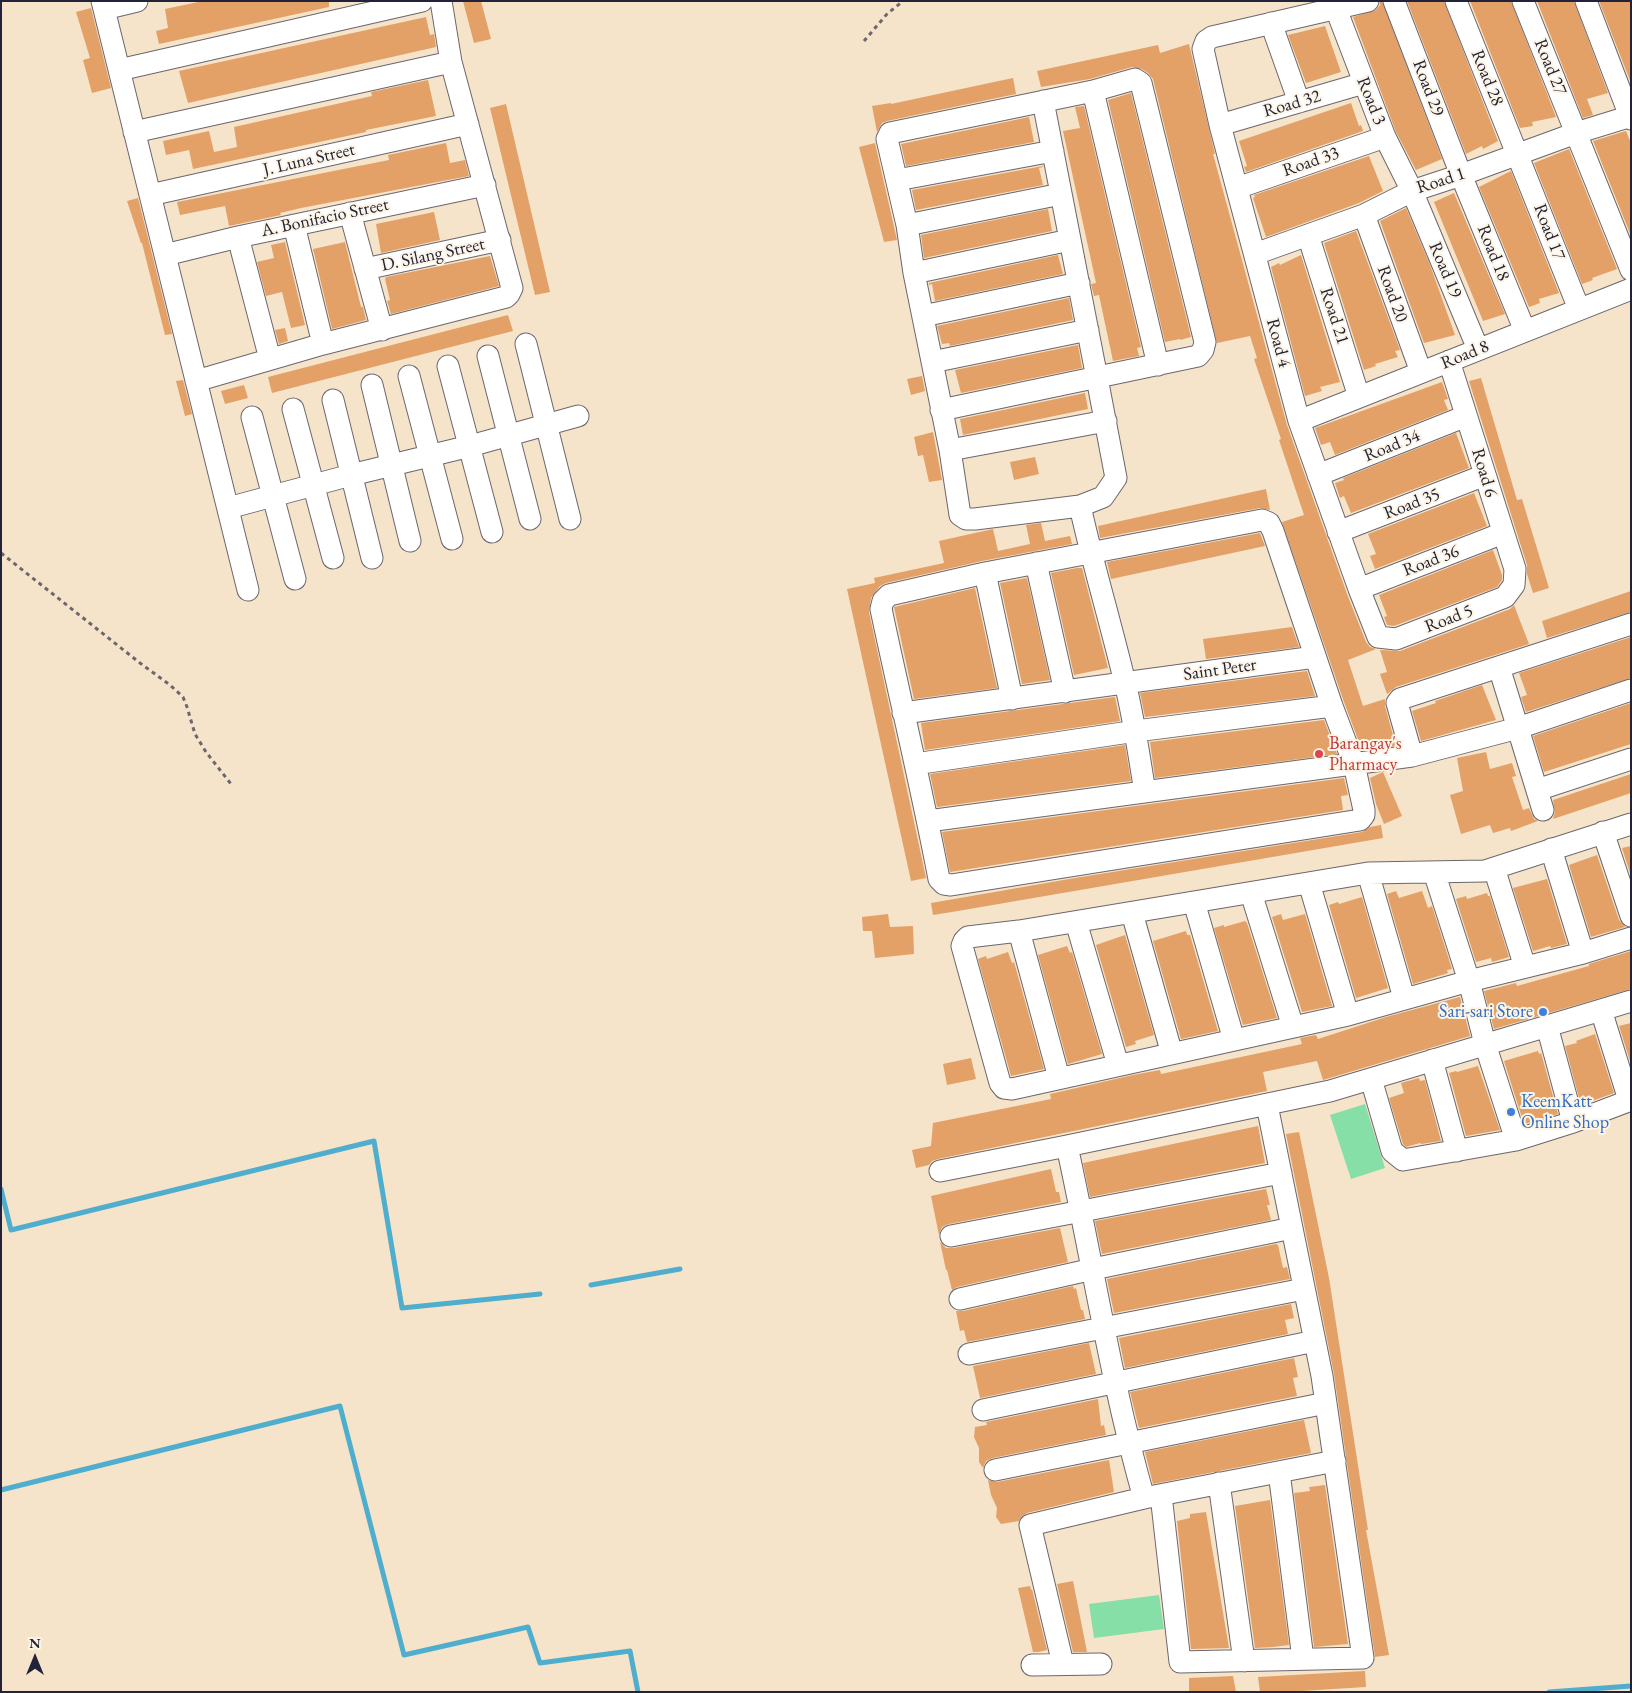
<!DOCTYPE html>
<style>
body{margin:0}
#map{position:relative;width:1632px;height:1693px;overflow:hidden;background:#f5e4c9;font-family:"EB Garamond",serif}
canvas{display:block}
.frame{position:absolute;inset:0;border:2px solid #22223b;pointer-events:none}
.north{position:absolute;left:10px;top:1633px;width:50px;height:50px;-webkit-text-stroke:4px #fcf5e5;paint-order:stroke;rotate:0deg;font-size:14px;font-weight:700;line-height:20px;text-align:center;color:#22223b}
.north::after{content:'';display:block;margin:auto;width:18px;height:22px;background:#22223b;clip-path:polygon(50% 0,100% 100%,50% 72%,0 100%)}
</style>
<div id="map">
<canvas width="1632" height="1693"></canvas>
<div class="frame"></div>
<div class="north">N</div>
</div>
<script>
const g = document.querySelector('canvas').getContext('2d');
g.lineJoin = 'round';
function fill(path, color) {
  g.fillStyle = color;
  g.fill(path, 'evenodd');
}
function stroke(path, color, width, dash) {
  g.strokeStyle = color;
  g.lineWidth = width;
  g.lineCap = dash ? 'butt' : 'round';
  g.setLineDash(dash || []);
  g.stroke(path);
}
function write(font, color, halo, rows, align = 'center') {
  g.font = font + ' "EB Garamond",serif';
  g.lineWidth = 4;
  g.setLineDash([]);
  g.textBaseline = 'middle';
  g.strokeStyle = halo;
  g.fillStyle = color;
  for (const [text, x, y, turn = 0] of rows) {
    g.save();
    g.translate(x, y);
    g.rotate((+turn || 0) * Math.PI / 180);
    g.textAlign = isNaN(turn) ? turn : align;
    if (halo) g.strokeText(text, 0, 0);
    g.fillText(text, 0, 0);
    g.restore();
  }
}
fill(new Path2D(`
 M1365,1104L1385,1168L1351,1179L1330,1115Z
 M1159,1595L1164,1629L1094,1638L1089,1604Z`), '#85dfa6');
stroke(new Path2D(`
 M1,1189L11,1230L374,1141L402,1308L540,1294
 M591,1285L680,1269
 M1,1490L340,1406L404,1655L528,1627L540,1663L630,1651L638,1692
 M1549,1692L1631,1686`), '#4fadcd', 5);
fill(new Path2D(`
 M203,1H329V7L159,44L156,31L168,28L165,9Z
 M463,1H481L491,39L474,43Z
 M1380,1H1382L1442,159L1416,170L1396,132L1353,17L1376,10L1380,5Z
 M1407,1H1444L1498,141L1483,149L1482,146L1466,154Z
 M1470,1H1511L1556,117L1532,122L1533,126L1520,128Z
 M1537,1H1574L1608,93L1587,99L1593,115L1583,118Z
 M1599,1H1631V83Z
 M91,8L111,88L92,93L83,60L90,58L76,12Z
 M426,17L430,35L434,34L436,47L188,103L179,71Z
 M1325,26L1341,72L1306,83L1288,35Z
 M1189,44L1215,154H1213L1287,425L1347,594L1366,642L1370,647L1376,649L1348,660L1363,706L1385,699V706L1396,746L1362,750L1344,702L1282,522L1304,515L1279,440L1281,439L1254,359L1257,358L1250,336L1217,343L1153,79L1148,73L1142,69L1132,67L1090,79L1041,87L1037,71L1158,45L1160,53Z
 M1013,78L1016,94L887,121L882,123L877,132L872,106L891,103V104Z
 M428,80L436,116L366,130V132L193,169L189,150L166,155L163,141L209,131L214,152L237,147L234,127L372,96L371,92Z
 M1131,93L1191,337L1180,340V339L1165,342L1108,100Z
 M1351,103L1359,126L1361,125L1363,131L1246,172L1244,167L1247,166L1239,141Z
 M506,104L550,292L535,295L490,108Z
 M1084,106L1141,347L1137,348L1139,356L1113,361L1099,295L1094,296L1091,284L1096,283L1063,131L1080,128L1075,107Z
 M1029,117L1034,142L906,166L901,144Z
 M1626,131L1631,143V236L1593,141Z
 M446,143L450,163L465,160L469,176L301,208L280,213L281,215L229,226L225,206L180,215L177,202L389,160L388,155Z
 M875,143L897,240L884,242L859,147Z
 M1569,149L1617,269L1592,278L1593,280L1582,284L1534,163Z
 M1369,156L1383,191L1359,203L1266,237L1253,198L1255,197L1254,195Z
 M1043,166V167L1039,168L1043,185L916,210L912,190Z
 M1511,171L1559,293L1539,299L1540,303L1529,307L1479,187Z
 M1454,193L1505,314L1483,321L1434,202Z
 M138,198L172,334L165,335L142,243H141L127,201Z
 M1406,208L1430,265L1455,335L1424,343L1380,221Z
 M1048,209L1052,231L924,258L921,235Z
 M434,212L440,240L381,253L376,224Z
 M1356,231L1400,350L1395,351L1398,357L1375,364L1376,366L1364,370L1324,243Z
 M285,242L305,325L291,328L282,292L266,296L257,262L274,258L271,245Z
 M345,242L361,307H363L366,320L332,329L313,249Z
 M1058,255L1063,274L935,301L932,284L929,285V283Z
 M1301,255L1340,382L1320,387L1322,391L1305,396L1271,267L1279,263L1280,265Z
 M490,256L499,286L391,314L387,301L390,300L385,279L386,277Z
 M1069,298L1073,320L950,346L949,343L942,344L937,326Z
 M508,315L513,331L272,393L268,377Z
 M285,328L288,341L279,344L275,330Z
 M1078,345L1082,368L961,393L955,370Z
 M922,376L925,391L911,395L907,379Z
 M1481,378L1517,500L1522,499L1549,588L1533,593L1527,574V565L1469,381Z
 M183,380L192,414L185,416L176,381Z
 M1442,382L1448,399L1444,400L1448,410L1335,455L1330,442L1321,445L1315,428Z
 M244,385L248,398L225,404L221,391Z
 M1085,393L1088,409L963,435L960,419Z
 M933,432L942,480L929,482L923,455L918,456L914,437Z
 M1456,433L1469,468L1351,513L1344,496L1340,498L1335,483L1344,480L1343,478Z
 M1035,457L1039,474L1014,480L1010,462Z
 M1266,489L1270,510L1260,508L1100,538L1098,526Z
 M1474,493L1487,526L1375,569L1370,556L1376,554L1368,534Z
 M1041,523L1045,541L1070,536L1072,544L982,561L886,583L880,586L871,598L869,612L926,878L911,881L847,589L875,583L874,578L944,563L939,541L993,529L998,551L1030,544L1026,525Z
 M1260,533L1265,546L1111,579L1107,562Z
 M1493,550L1502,575V580L1497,587L1394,626L1387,625L1384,617L1387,616L1379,595Z
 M1077,568H1082L1108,668L1074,675L1051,573Z
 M1027,578L1050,680L1022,684L1000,583Z
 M975,588L997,688L914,699L894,607Z
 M1631,591V612L1547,638L1542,621Z
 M1514,605L1529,644L1396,687L1387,694L1380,674L1387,672L1380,650L1400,651L1510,609Z
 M1292,627L1299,647L1206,659L1203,639Z
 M1631,637V678L1526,712L1521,697L1527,695L1519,673Z
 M1307,671L1315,696L1145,717L1140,693Z
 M1482,685L1496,720L1421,741L1412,711L1436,703L1435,701Z
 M1115,697L1120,721L925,750L921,723Z
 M1631,703V744L1544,772L1533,736Z
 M1324,720L1337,754L1155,778L1150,742Z
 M1125,745L1131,781L937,807L930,774Z
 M1486,752L1490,769L1512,763L1516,776L1512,777L1523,810L1529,808L1534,819L1538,821L1511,831L1510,828L1493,833L1490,825L1461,834L1450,795L1463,791L1457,758Z
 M1383,772L1402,816L1384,824L1376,804L1370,778Z
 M1631,774V793L1553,819L1555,812L1553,800Z
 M1344,778L1348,795L1341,796L1343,810L950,872L942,832Z
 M1381,825L1383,838L952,912L933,915L931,903L1075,878L1362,832L1370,827Z
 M1631,846V876L1622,848Z
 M1597,855L1619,920L1625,927L1591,937L1569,865Z
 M1547,879L1567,944L1551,948L1550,946L1533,951L1513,888Z
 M1396,891L1399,898L1422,891L1428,908L1432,906L1452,969L1447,970L1448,973L1413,984L1387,894Z
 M1487,893L1488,896H1490L1509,957L1492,962L1491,958L1476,962L1456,899L1466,896L1467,899Z
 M1362,897L1388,988L1356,998L1329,905L1338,902L1339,904Z
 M888,914L890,927L913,926L914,954L875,958L872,931H863L862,917Z
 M1281,914L1283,920L1305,914L1332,1006L1302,1012L1272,917Z
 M1245,921L1247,923L1277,1018L1243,1025L1214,928L1224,925V927Z
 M1186,931L1187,935H1190L1218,1031L1181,1039L1153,941Z
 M1125,935L1154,1035L1135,1041L1136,1044L1126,1047L1096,945Z
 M1067,946L1070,953L1072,952L1102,1054L1068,1064L1038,955Z
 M1631,951V989L1494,1029L1484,991L1516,983L1517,986L1589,966V964Z
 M1008,952L1012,963L1014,962L1044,1069L1011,1076L978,959L986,956L987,959Z
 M1460,997L1470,1036L1323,1080L1317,1061L1263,1072L1267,1091L938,1159L932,1161L929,1165L916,1168L912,1150L931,1146L933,1123L1051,1099L1050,1094L1133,1075L1160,1070L1161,1074L1302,1044L1300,1038L1316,1035L1318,1039L1386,1017Z
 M1631,1023V1064L1619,1026Z
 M1595,1034L1614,1093L1581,1105L1565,1046L1577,1043L1576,1041Z
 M1538,1051L1539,1054L1541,1053L1558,1114L1524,1124L1504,1061Z
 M971,1058L976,1079L947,1085L943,1064Z
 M1478,1066L1500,1130L1466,1136L1449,1073L1456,1071L1457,1072Z
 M1419,1078L1420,1081L1425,1080L1441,1141L1421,1144L1420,1143L1406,1147L1403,1144L1389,1098L1404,1093L1401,1083Z
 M1258,1126L1265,1163L1090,1197L1083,1163Z
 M1299,1132L1329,1278L1368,1530H1366L1389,1655L1375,1657L1334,1374L1286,1134Z
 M1051,1169L1056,1192H1059L1061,1202L949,1224L942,1227L939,1235L931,1196Z
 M1266,1189L1270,1205H1267L1271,1220L1102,1254L1095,1221Z
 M1060,1228L1068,1262L957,1287L952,1290L947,1270H946L940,1242L946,1248H953Z
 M1276,1244L1278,1245L1283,1268L1287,1267L1290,1279L1114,1313L1107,1279Z
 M1073,1286L1074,1289L1076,1288L1081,1310H1083L1085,1319L967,1342L964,1330L960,1331L956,1311H963Z
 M1291,1304L1294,1318L1285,1320L1288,1334L1125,1368L1119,1338Z
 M1089,1343L1096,1374L980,1398L973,1366Z
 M1294,1358L1298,1377L1293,1378L1297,1396L1139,1428L1130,1392Z
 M1098,1399L1101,1426L1104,1425L1106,1435L993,1458L986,1461L983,1468L979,1462V1448L974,1437L975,1427L987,1425L986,1422Z
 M1304,1420L1311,1453L1153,1484L1145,1452Z
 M1109,1460L1114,1492L1027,1513L1022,1516L1019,1521L1001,1524L996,1517L997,1508L991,1495L988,1480L997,1482Z
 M1325,1485L1348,1644L1314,1647L1294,1493L1310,1491L1309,1487Z
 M1270,1500L1289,1645L1273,1647L1255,1648L1235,1506Z
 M1206,1512L1229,1648L1191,1649L1177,1521L1190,1518V1514Z
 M1073,1581L1087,1652H1073L1057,1584Z
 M1030,1586L1031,1590L1032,1589L1047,1650L1038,1652H1033L1018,1588Z
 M1365,1671L1366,1687L1285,1692H1260L1258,1677Z
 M1233,1676L1236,1692H1189V1678Z`), '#e3a067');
const minor = new Path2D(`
 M102,1L248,590
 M1368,1L1212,37L1206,41L1203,49L1220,125L1299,421L1359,589L1378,637L1396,639L1505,597L1514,585L1515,569L1449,361
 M1394,1L1461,175L1525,331
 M1456,1L1579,309
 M1523,1L1631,270
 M1586,1L1631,119
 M104,9L137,1
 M1336,9L1385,137L1412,191L1478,349
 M1271,23L1299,102
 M119,70L422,1
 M1093,91L1158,365
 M1220,125L1364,83
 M134,132L451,62
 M897,180L1053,151
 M1237,188L1385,137
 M150,195L468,124
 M350,213L382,330
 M1364,215L1421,372
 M294,225L323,344
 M907,225L1061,194
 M1308,235L1359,397
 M238,237L270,359
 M1255,254L1364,215L1412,191L1461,175L1576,133L1631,116
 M165,255L238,237L485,185
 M365,269L500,240
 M914,273L1070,240
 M923,316L1079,283
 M526,344L570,519
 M488,356L530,519
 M932,362L1088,330
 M448,366L492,532
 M409,376L452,539
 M196,381L323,344L506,297L509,294L512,288L451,62L441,1
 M372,385L410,541
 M333,400L372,558
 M293,409L333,558
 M941,410L1198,356L1203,350L1205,342L1141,83L1135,79L1093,91L890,133L887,139L907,225L914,273L950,450L960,515L966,519H975L1080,506L1103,497L1116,478L1097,378L1043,101
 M252,417L295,579
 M1299,421L1631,289
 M950,450L1106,421
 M1318,475L1466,416
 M1080,506C1093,565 1111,624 1125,683C1134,719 1139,756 1145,792
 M228,508L351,475L470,446L578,416
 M1262,520L1269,523L1273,531L1332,706L1354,764L1364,810V815L1360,820L951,885L944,884L939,879C922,789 900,699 881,609L883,601L889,595L985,573Z
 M1338,532L1485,475
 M1036,563L1065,692
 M985,573L1012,699
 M1359,589L1503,533
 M1499,667L1543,810
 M903,713L1315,657
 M1412,756L1397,703L1400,699L1631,624
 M915,764L1136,731L1332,706
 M1537,790L1631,759
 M928,821L1412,756L1518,728L1631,690
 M1631,824L1485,871L1368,873L1019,931L968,937L964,941L962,946L1000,1083L1004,1088L1012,1089L1348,1015L1469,981L1583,953L1631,938
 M1603,832L1631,916
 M1551,849L1583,953
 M1494,868L1525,967
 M1434,872L1469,981L1485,1044L1516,1140L1573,1122L1631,1100
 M1368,873L1404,998
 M1309,883L1348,1015
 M1251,893L1293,1027
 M1194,902L1234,1040
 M1132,913L1172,1054
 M1076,922L1118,1065
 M1019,931L1059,1078
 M1601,1010L1629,1100
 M1547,1026L1573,1122
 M1432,1060L1457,1151
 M1371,1079L1392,1151L1403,1160L1516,1140
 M1067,1146C1093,1264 1111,1383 1144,1498
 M940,1171L1067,1146L1330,1091L1631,1001
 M951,1236L1281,1173
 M960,1299L1093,1269L1292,1228
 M969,1354L1304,1289
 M983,1410L1315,1341
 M995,1470L1326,1403
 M1279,1472L1303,1659
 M1219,1483L1244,1661
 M1161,1495L1180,1662L1363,1658L1322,1376L1267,1105
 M1063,1664L1030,1525L1144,1498L1335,1461
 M1032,1665L1101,1664`);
stroke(minor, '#6c666d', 23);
stroke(new Path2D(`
 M864,41L887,14L903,1
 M1,553L140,663L170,685L183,697L187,707L195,734L206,752L231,784`), '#6c666d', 3, [4, 4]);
stroke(minor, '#fff', 21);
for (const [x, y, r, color] of [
 [1319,754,5,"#e0444e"],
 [1543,1012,5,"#3f7fe0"],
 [1511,1112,5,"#3f7fe0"]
]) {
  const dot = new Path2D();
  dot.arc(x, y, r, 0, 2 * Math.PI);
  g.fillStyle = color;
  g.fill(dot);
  stroke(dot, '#fcf5e5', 2);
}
write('18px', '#22223b', '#fcf5e5', [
 ["Road 27",1550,67,68],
 ["Road 28",1487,78,68],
 ["Road 29",1428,88,69],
 ["Road 3",1371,101,68],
 ["Road 32",1292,104,-16],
 ["J. Luna Street",309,160,-13],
 ["Road 33",1311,162,-19],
 ["Road 1",1441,181,-18],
 ["A. Bonifacio Street",325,218,-12],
 ["Road 17",1549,232,69],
 ["Road 18",1493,253,68],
 ["D. Silang Street",433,255,-12],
 ["Road 19",1445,270,67],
 ["Road 20",1392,294,70],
 ["Road 21",1334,316,72],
 ["Road 4",1278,343,75],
 ["Road 8",1465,355,-22],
 ["Road 34",1392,446,-22],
 ["Road 6",1484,473,73],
 ["Road 35",1412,504,-21],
 ["Road 36",1431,561,-21],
 ["Road 5",1449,619,-21],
 ["Saint Peter",1220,670,-8]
]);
write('18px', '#be3a42', '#fcf5e5', [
 ["Barangay's",1329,744],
 ["Pharmacy",1329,765]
], 'left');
write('18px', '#366cbe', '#fcf5e5', [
 ["Sari-sari Store",1533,1012],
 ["KeemKatt",1521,1102,"left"],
 ["Online Shop",1521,1123,"left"]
], 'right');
</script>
